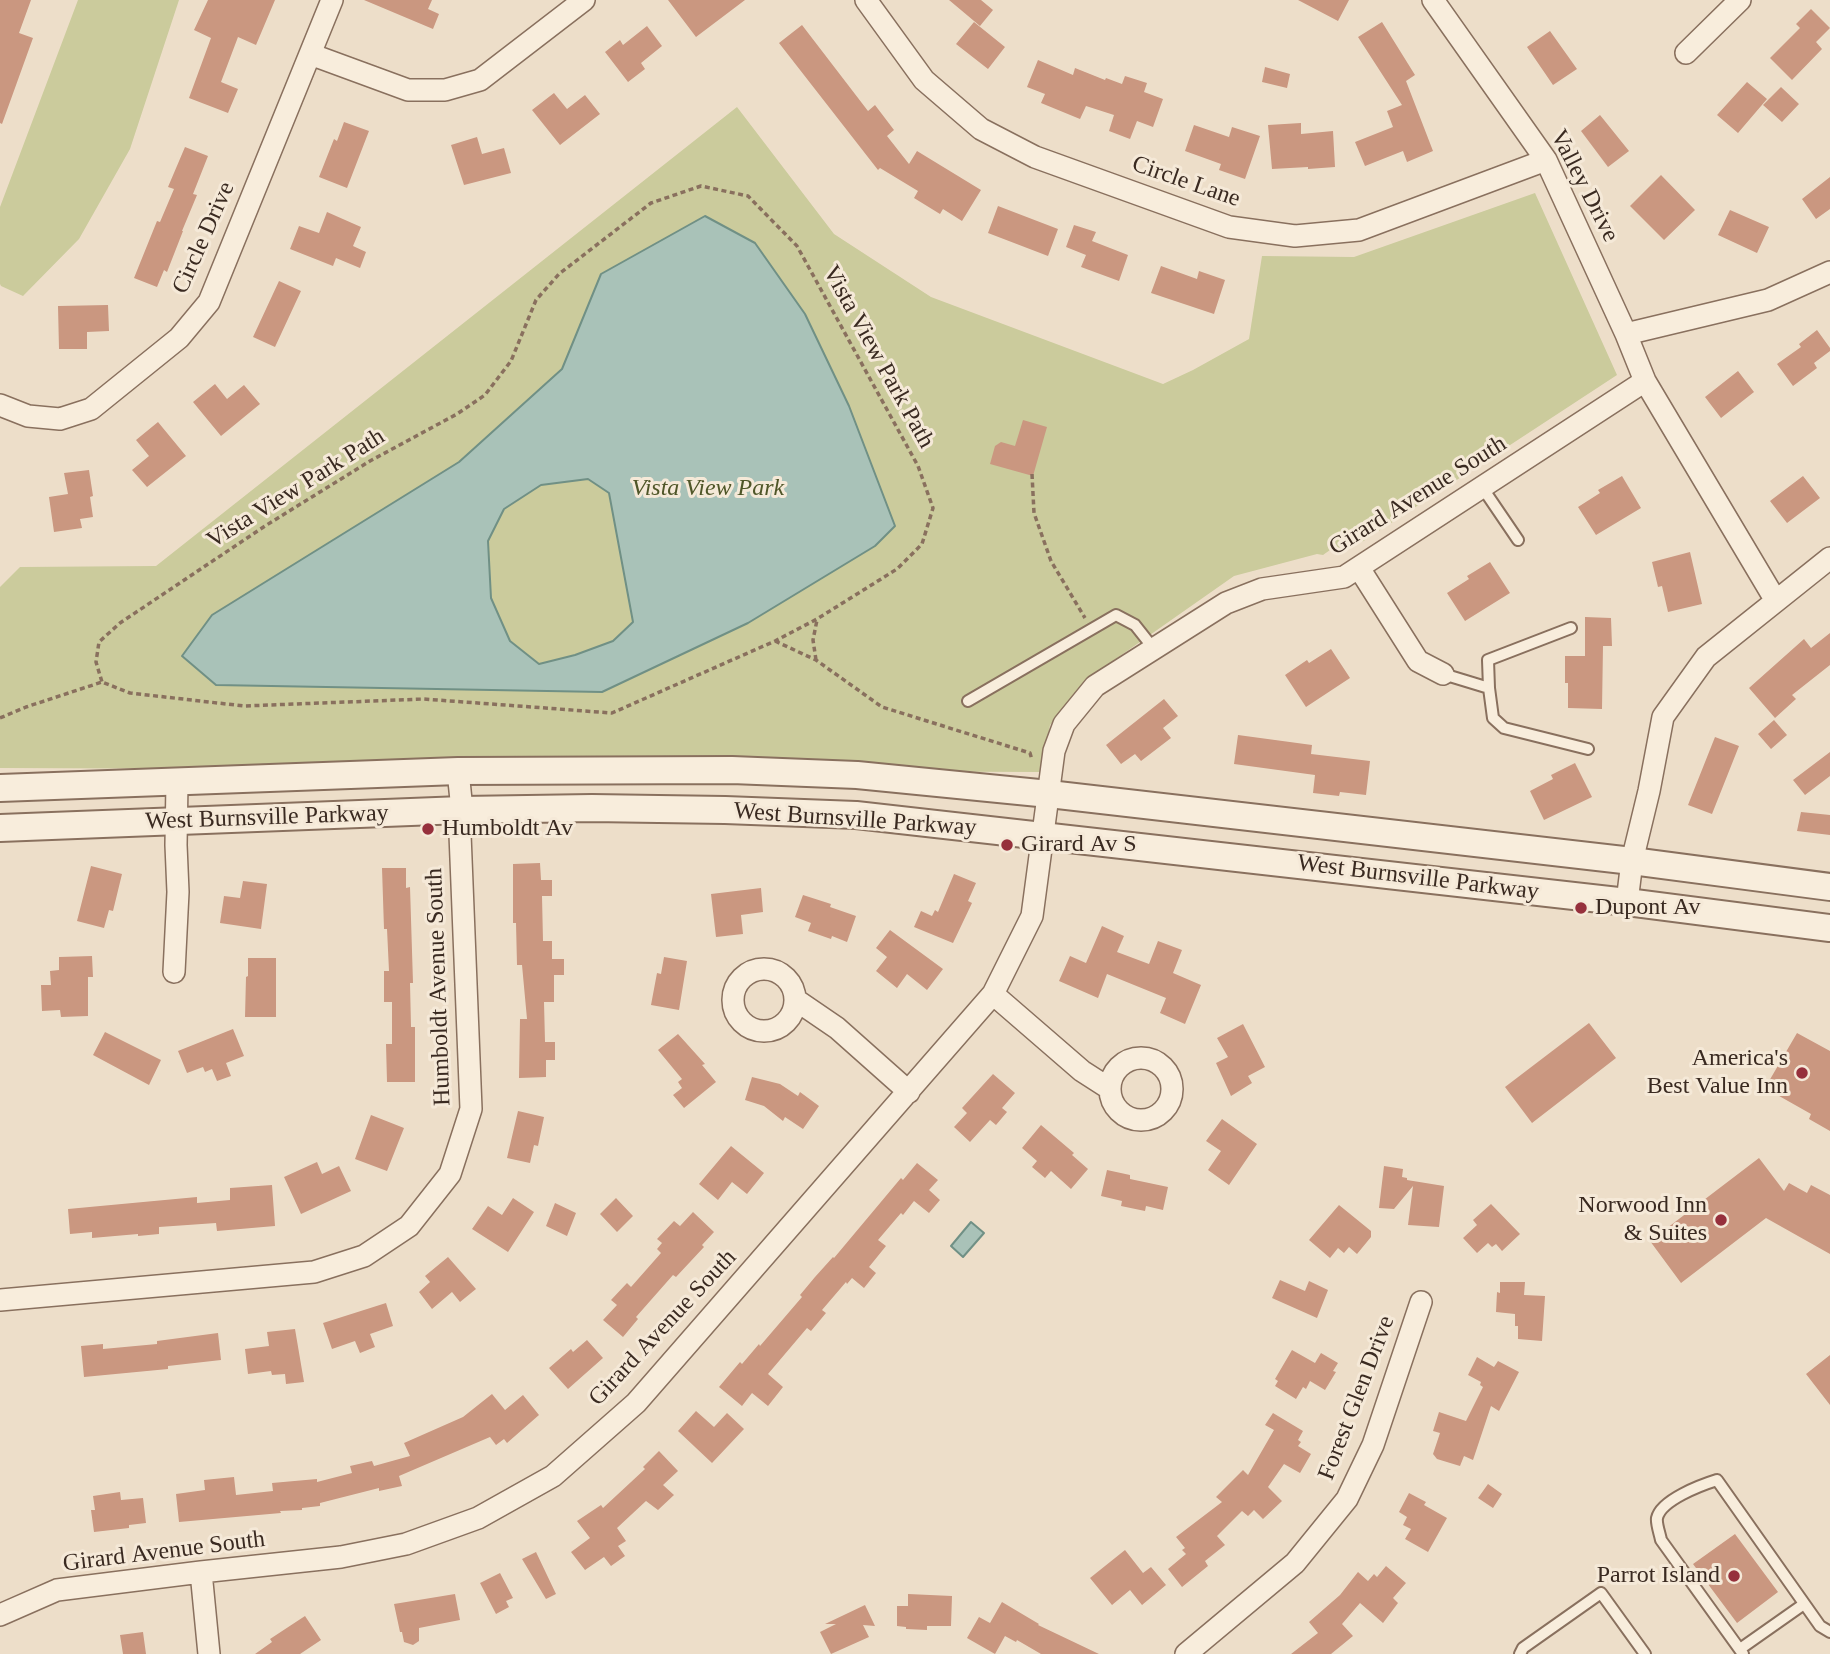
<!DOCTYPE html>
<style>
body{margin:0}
canvas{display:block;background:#eddec9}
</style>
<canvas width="1830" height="1654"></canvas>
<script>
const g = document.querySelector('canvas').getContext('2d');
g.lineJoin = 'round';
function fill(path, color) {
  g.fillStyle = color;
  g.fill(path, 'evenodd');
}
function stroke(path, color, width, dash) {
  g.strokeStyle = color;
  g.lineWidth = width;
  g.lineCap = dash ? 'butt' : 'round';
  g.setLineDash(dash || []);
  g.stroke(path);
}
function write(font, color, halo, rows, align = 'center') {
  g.font = font + ' "Times New Roman",serif';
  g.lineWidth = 6;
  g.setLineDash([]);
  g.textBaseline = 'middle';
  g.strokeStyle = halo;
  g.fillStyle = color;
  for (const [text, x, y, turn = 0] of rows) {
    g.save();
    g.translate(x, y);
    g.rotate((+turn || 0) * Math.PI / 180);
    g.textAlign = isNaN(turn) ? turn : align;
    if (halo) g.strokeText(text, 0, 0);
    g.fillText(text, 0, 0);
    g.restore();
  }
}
fill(new Path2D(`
 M78,0H179L130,149L79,239L23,296L1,286L0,284V207Z
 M737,107L834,234L931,297L1163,384L1193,370L1249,339L1262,256L1354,257L1535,193L1617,375L1362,542L1330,550L1323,555L1317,554L1234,576L1090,677L1050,725L1042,772L0,768V587L20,567L156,566Z`), '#cbcb9c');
const water = new Path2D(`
 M705,216L755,243L805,314L849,406L895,526L875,546L748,623L602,692L216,685L182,656L212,615L459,462L562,369L601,274ZM588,479L609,493L633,622L613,641L575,655L539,664L510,641L491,598L488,541L504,509L541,485Z
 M971,1222L984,1233L963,1257L951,1246Z`);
fill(water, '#a9c2b8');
stroke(water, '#709085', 2);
fill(new Path2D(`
 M0,0H31L19,33L33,38L2,124L0,123Z
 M208,0H275L256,45L238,37L221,82L238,89L228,113L189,98L211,38L194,30Z
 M364,0H432L428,9L439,14L433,29Z
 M668,0H745L696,37Z
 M949,0H981L993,10L980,26Z
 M1298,0H1349L1338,21Z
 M1811,9L1830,28L1816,42L1822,49L1792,80L1770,58L1800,28L1796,24Z
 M974,22L1005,47L988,69L956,44Z
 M1382,22L1415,75L1406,81L1433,151L1407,162L1403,151L1365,166L1355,142L1393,127L1387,111L1402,105L1358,37Z
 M802,25L868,111L875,105L894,130L887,136L909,164L917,151L981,190L962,221L943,209L940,214L914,198L918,191L880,168L878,170L779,43Z
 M647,26L662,46L641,63L645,69L628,82L605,52L620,40L623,45Z
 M1550,31L1577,69L1553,85L1527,47Z
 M1038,60L1073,75L1075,68L1105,80L1106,78L1122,84L1125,76L1147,83L1144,92L1163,99L1153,127L1137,121L1130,139L1109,131L1114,115L1086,106L1080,119L1041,103L1045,94L1027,87Z
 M1265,67L1290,74L1287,88L1262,82Z
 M1747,82L1767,99L1738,133L1717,115Z
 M1781,87L1799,104L1782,122L1763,105Z
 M554,93L567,109L585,95L600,114L560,145L532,110Z
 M1600,115L1629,151L1608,167L1581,131Z
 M344,122L369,131L347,188L319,177L334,139L337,141Z
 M1301,123V134L1333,131L1335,167L1308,169V167L1272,169L1268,125Z
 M1194,125L1229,137L1232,127L1260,136L1245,179L1219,170L1221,164L1185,151Z
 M477,137L482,154L504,148L511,173L464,185L451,145Z
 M185,147L208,156L193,194L197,195L182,231H183L167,272L164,270L157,287L134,278L157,221L160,222L174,189L168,187Z
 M1661,175L1695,210L1664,240L1630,206Z
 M1830,177V209L1816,219L1802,199Z
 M998,206L1058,229L1048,256L988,233Z
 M1730,210L1769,227L1757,253L1718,235Z
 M327,212L361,227L353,246L366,252L360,268L336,258L333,266L290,249L299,226L319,233Z
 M1074,225L1096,232L1092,241L1128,255L1119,281L1081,267L1086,255L1066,247Z
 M1161,266L1197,279L1199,271L1225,280L1214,314L1151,293Z
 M279,281L301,291L275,347L253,337Z
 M108,305L109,331L87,332V349H59L58,306Z
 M1817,330L1830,348V351L1814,363L1817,368L1793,386L1777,364L1801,347L1799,344Z
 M1738,371L1754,392L1721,418L1705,397Z
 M215,384L227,399L244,385L260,404L221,436L193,402Z
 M1023,420L1047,427L1033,476L990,464L995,446L1001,442L1015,446Z
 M158,422L186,456L147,487L132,470L149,456L136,440Z
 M89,470L93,496L90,497L93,517L80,519L82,528L54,532L49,497L68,494L64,473Z
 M1622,476L1641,508L1596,535L1578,507L1600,493L1598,490Z
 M1803,476L1820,498L1787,523L1770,501Z
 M1690,552L1702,604L1668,612L1662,586L1658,587L1652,562Z
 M1490,562L1510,593L1465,621L1447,593L1469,579L1467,576Z
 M1585,617L1611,618L1612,646H1603L1602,709L1568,708V683H1565V656H1585Z
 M1830,633V665L1792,695L1796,699L1775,718L1749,688L1804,639L1811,648Z
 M1331,649L1350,678L1306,707L1285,675L1307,660L1309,663Z
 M1164,699L1178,716L1163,728L1171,738L1141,761L1135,754L1121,764L1106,745Z
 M1774,720L1787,735L1771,749L1758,734Z
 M1238,735L1312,745L1311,754L1370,761L1366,795L1340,792L1339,796L1313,793L1315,775L1234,764Z
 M1715,737L1739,746L1712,814L1688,805Z
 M1830,752V776L1805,795L1793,780Z
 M1575,763L1592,797L1544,820L1530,791L1553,779L1551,775Z
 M1801,812L1830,815V835L1797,831Z
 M540,863L541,880H552V896H542L543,941H552V959H564V975H554V1002H544L545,1042H555V1060H546V1077L519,1078L520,1019H527L522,965H517L516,923H513V864Z
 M91,866L122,874L113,911L109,910L104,928L77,921Z
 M382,868H406V888L410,887L413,983H410L411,1027H415V1082H387L386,1044H392V1002H384V971H389L387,929H384Z
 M954,874L976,883L968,901L972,903L953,943L914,927L921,911L932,916L935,910L938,912Z
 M243,881L267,884L261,929L220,923L224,896L240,898Z
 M761,888L763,912L741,915L743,934L716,937L711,894Z
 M803,895L831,904L830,907L856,916L847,942L832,936L831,939L808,931L811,923L795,917Z
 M1102,926L1124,936L1117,952L1149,964L1158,941L1182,950L1173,973L1201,985L1185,1024L1160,1013L1166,998L1107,974L1098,998L1059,981L1070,956L1086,963Z
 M890,930L943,969L927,990L907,974L897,988L876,971L887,957L876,948Z
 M92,956L93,977H88V1016L61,1017L60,1010L42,1011L41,985H51L50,971L59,970V957Z
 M664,957L687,961L679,1010L651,1005L657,973L661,974Z
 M248,958H276V1017H245L246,977L248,976Z
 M1589,1023L1616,1058L1532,1123L1505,1087Z
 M1243,1024L1265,1067L1248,1076L1252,1083L1231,1096L1216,1063L1228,1057L1217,1038Z
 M233,1029L244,1056L226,1063L231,1076L217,1081L212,1069L205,1072L203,1067L187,1073L178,1051Z
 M105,1032L161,1060L149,1085L93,1055Z
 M1797,1033L1830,1051V1131L1809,1119L1811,1114L1765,1088Z
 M678,1034L705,1064L702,1065L716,1082L684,1108L673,1095L682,1088L678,1082L682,1079L658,1050Z
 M993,1074L1015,1093L1002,1108L1007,1112L996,1125L990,1120L970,1142L954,1127L967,1113L962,1108Z
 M752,1077L780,1084L798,1096L800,1092L819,1106L803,1129L785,1117L783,1121L764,1106L745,1100Z
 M518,1111L544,1117L538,1146L534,1145L530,1163L507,1158Z
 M371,1115L404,1128L387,1171L355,1159Z
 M1222,1119L1257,1144L1229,1185L1208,1170L1221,1151L1206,1141Z
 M1041,1125L1074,1153L1072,1155L1088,1169L1071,1189L1051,1171L1045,1178L1032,1167L1037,1161L1022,1148Z
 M731,1146L764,1173L747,1194L732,1182L718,1200L699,1184Z
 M1759,1158L1784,1191L1789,1183L1807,1193L1811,1185L1830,1195V1254L1766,1218L1681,1283L1650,1241Z
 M317,1162L322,1174L339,1166L351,1191L301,1214L284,1177Z
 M917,1163L938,1180L929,1190L940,1200L929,1213L914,1201L903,1215L901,1213L878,1240L886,1246L869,1267L876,1273L864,1288L852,1278L847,1284L846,1282L822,1310L826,1313L811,1331L807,1328L768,1374L783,1387L768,1406L752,1393L742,1406L719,1387L740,1362L742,1364L759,1344L760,1346L802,1297L800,1295L815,1277L833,1257L834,1258L901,1178L903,1180Z
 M1384,1166L1403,1169L1402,1177L1407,1178V1180L1444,1186L1439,1227L1408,1225L1413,1186L1394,1209L1379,1208Z
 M1107,1170L1130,1175V1179L1168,1187L1163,1210L1146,1206L1145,1211L1121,1206L1122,1201L1101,1196Z
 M272,1185L275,1226L217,1231L216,1223L159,1227V1234L138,1236V1234L92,1238V1232L70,1234L68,1209L197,1197V1203L230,1200V1188Z
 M513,1198L534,1212L508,1252L472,1229L488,1206L502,1215Z
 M616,1198L633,1216L617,1232L600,1214Z
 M555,1203L576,1213L567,1236L546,1226Z
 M1491,1204L1520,1234L1502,1251L1496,1244L1492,1247L1488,1243L1477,1253L1463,1238L1477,1225L1473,1220Z
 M1339,1205L1371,1231V1237L1357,1254L1349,1247L1344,1253L1338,1248L1330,1258L1309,1240Z
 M693,1212L714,1232L702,1245L704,1247L676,1277L673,1275L636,1317L638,1319L623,1337L603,1320L617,1305L611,1300L627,1283L631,1287L661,1253L657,1249L662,1243L657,1239L674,1221L680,1226Z
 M448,1257L476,1289L460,1302L452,1292L432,1309L419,1292L430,1282L425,1276Z
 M1280,1280L1305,1291L1309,1281L1328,1290L1317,1318L1272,1298Z
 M1500,1282H1525L1524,1295L1545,1296L1542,1341L1518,1339V1326H1515V1314L1496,1312L1497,1292L1500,1293Z
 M386,1303L393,1326L370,1334L375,1347L360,1353L355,1341L332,1349L323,1323Z
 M295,1329L304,1382L286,1384L285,1374L272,1375L271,1371L248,1374L245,1349L269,1346L267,1332Z
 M218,1333L221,1360L168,1366V1369L84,1377L81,1346L103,1344V1349L157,1344V1341Z
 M587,1340L603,1358L568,1389L549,1368L571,1349L573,1352Z
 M1292,1350L1315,1363L1321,1353L1338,1363L1333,1371L1336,1372L1325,1390L1310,1381L1306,1389L1303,1387L1296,1399L1275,1386L1278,1381L1275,1379Z
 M1830,1355V1405L1806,1374Z
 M1477,1357L1494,1367L1498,1361L1519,1372L1499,1411L1491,1406L1473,1460L1464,1456L1460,1466L1437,1459L1433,1454L1440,1433L1433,1431L1439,1412L1466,1421L1483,1387L1480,1385L1481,1382L1468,1375Z
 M492,1394L505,1410L523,1395L539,1415L507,1443L504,1439L496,1445L490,1437L399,1476L402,1486L379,1491V1488L320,1503V1506L302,1508V1510L280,1511L281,1513L179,1522L176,1494L205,1490L204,1480L234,1477L236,1495L273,1491L272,1483L317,1479V1482L352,1473L350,1466L372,1461L374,1466L410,1456L404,1443L463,1417Z
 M696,1411L714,1427L727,1413L744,1429L712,1463L678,1431Z
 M1273,1413L1303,1431L1298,1440L1301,1442L1298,1446L1311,1454L1300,1473L1284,1464L1268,1487L1282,1501L1263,1519L1254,1510L1248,1516L1242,1511L1217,1536L1225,1545L1205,1561L1208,1566L1182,1587L1168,1569L1186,1554L1182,1550L1185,1548L1176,1537L1222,1502L1216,1497L1243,1470L1248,1475L1274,1430L1265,1425Z
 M659,1451L678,1471L663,1485L674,1495L658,1510L646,1501L617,1528L626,1541L618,1546L625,1556L611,1566L604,1557L585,1570L571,1552L590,1538L577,1521L601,1505L603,1508L645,1469L643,1467Z
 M1488,1484L1502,1494L1493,1508L1478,1498Z
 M120,1492L121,1500L143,1498L146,1523L129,1525V1528L94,1532L91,1510H95L93,1496Z
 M1409,1493L1426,1502L1424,1505L1447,1518L1428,1552L1405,1539L1411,1529L1403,1525L1407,1517L1399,1512Z
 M1735,1534L1778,1592L1737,1623L1693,1564Z
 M1125,1550L1143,1573L1151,1567L1166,1585L1142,1605L1130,1590L1112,1605L1090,1578Z
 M536,1552L556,1594L546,1599L522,1559Z
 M1386,1566L1406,1583L1393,1598L1398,1603L1383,1623L1360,1603L1342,1624L1353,1636L1331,1654H1291L1318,1633L1309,1622L1340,1595L1358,1572L1368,1581L1374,1574L1377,1577Z
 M500,1573L513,1598L506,1601L509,1607L496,1614L480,1583Z
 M455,1594L460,1620L419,1628V1641L413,1645L404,1642L402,1632H400L394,1604Z
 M908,1594L952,1596L951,1626H927V1630L906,1629V1627L897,1626V1606H908Z
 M1002,1602L1039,1624L1038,1625L1099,1654H1041L1017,1640L1016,1642L1005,1636L995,1654L967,1638L979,1617L990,1623Z
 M865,1605L875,1626L863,1625L869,1637L831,1654L820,1632L836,1624H825Z
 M305,1616L321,1640L300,1654H255L272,1642L270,1639Z
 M143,1632L146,1654H123L120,1635Z`), '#ca9780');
const service = new Path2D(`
 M1482,487L1518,540
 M1443,674L1489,688L1493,718L1504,728L1588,749
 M1489,688L1488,660L1571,628
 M968,701L1116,615L1135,625L1154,649
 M1740,1649L1804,1604
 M1520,1654L1523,1648L1601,1593L1645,1654
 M1743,1654L1661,1540C1660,1534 1656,1524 1657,1518C1661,1500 1701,1485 1717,1480L1820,1626L1830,1632`);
const minor = new Path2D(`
 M866,0L924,80L981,129L1035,157L1229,227L1295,236L1359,230L1546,160
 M1433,0L1546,160L1626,334L1645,381L1776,601
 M1686,53L1740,0
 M310,54L408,90H445L480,80L584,0
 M1626,334L1768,300L1830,272
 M0,405L28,416L60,419L91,409L179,338L209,302L332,0
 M1359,568L1418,661L1443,674
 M1627,902L1632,861L1649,791L1663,717L1706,657L1830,558
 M733 1000a31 31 0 1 1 62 0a31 31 0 1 1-62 0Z
 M174,972L178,892L176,845L177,782
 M993,994L1082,1071L1110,1089
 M796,1000L837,1028L909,1092
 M1110 1089a31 31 0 1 1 62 0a31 31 0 1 1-62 0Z
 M0,1300L314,1272L364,1256L409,1226L450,1174L471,1109L460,834L462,810L458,771
 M201,1572L209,1654
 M0,1615L57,1590L201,1572L341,1557L406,1544L478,1518L553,1476L636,1403L993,994L1032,916L1054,751L1064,724L1095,686L1226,603L1262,589L1344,577L1645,381
 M1186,1654L1295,1563L1347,1499L1373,1445L1421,1302`);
const tertiary = new Path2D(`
 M0,788L458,771L732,770L857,775L1049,794L1632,861L1830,887
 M0,828L462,810L592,808L725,810L856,815L1627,902L1830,928`);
stroke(service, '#89705e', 14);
stroke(minor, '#89705e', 24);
stroke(tertiary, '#89705e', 30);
stroke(new Path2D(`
 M1032,474L1034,513L1051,561L1085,618
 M775,641L816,660L882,707L1030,753L1032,760
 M816,660L813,640L817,620
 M0,718L26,707L102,682L130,693L244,706L424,699L612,713L775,641L817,619L897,569L922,544L933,508L918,466L797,246L748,196L701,186L651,203L559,274L536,300L511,361L485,395L457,414L370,461L265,526L120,623L99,642L96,662L102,682`), '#89705e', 3.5, [5, 3.5]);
stroke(service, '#f8eddc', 10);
stroke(minor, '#f8eddc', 21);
stroke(tertiary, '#f8eddc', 26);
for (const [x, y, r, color] of [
 [428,829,7,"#96303c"],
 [1007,845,7,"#96303c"],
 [1581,908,7,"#96303c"],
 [1802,1073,7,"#96303c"],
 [1721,1220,7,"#96303c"],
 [1734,1576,7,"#96303c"]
]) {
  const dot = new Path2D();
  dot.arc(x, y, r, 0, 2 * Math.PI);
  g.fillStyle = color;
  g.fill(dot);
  stroke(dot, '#f5e9d8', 2.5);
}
write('24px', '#3a2a21', '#f5e9d8', [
 ["Circle Lane",1186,182,19],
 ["Valley Drive",1584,186,63],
 ["Circle Drive",204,238,-66],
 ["Vista View Park Path",878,357,61],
 ["Vista View Park Path",296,489,-32],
 ["Girard Avenue South",1418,496,-32],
 ["West Burnsville Parkway",267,818,-2],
 ["West Burnsville Parkway",855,820,4],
 ["West Burnsville Parkway",1418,878,7],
 ["Humboldt Avenue South",439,987,-92],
 ["Girard Avenue South",663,1328,-47],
 ["Forest Glen Drive",1357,1398,-69],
 ["Girard Avenue South",164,1552,-7]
]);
write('italic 24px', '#4f5628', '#f5e9d8', [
 ["Vista View Park",708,489]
]);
write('24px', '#3a2a21', '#f5e9d8', [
 ["Humboldt Av",442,829],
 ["Girard Av S",1021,845],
 ["Dupont Av",1595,908],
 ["America's",1788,1059,"right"],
 ["Best Value Inn",1788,1087,"right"],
 ["Norwood Inn",1707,1206,"right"],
 ["& Suites",1707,1234,"right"],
 ["Parrot Island",1720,1576,"right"]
], 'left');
</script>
